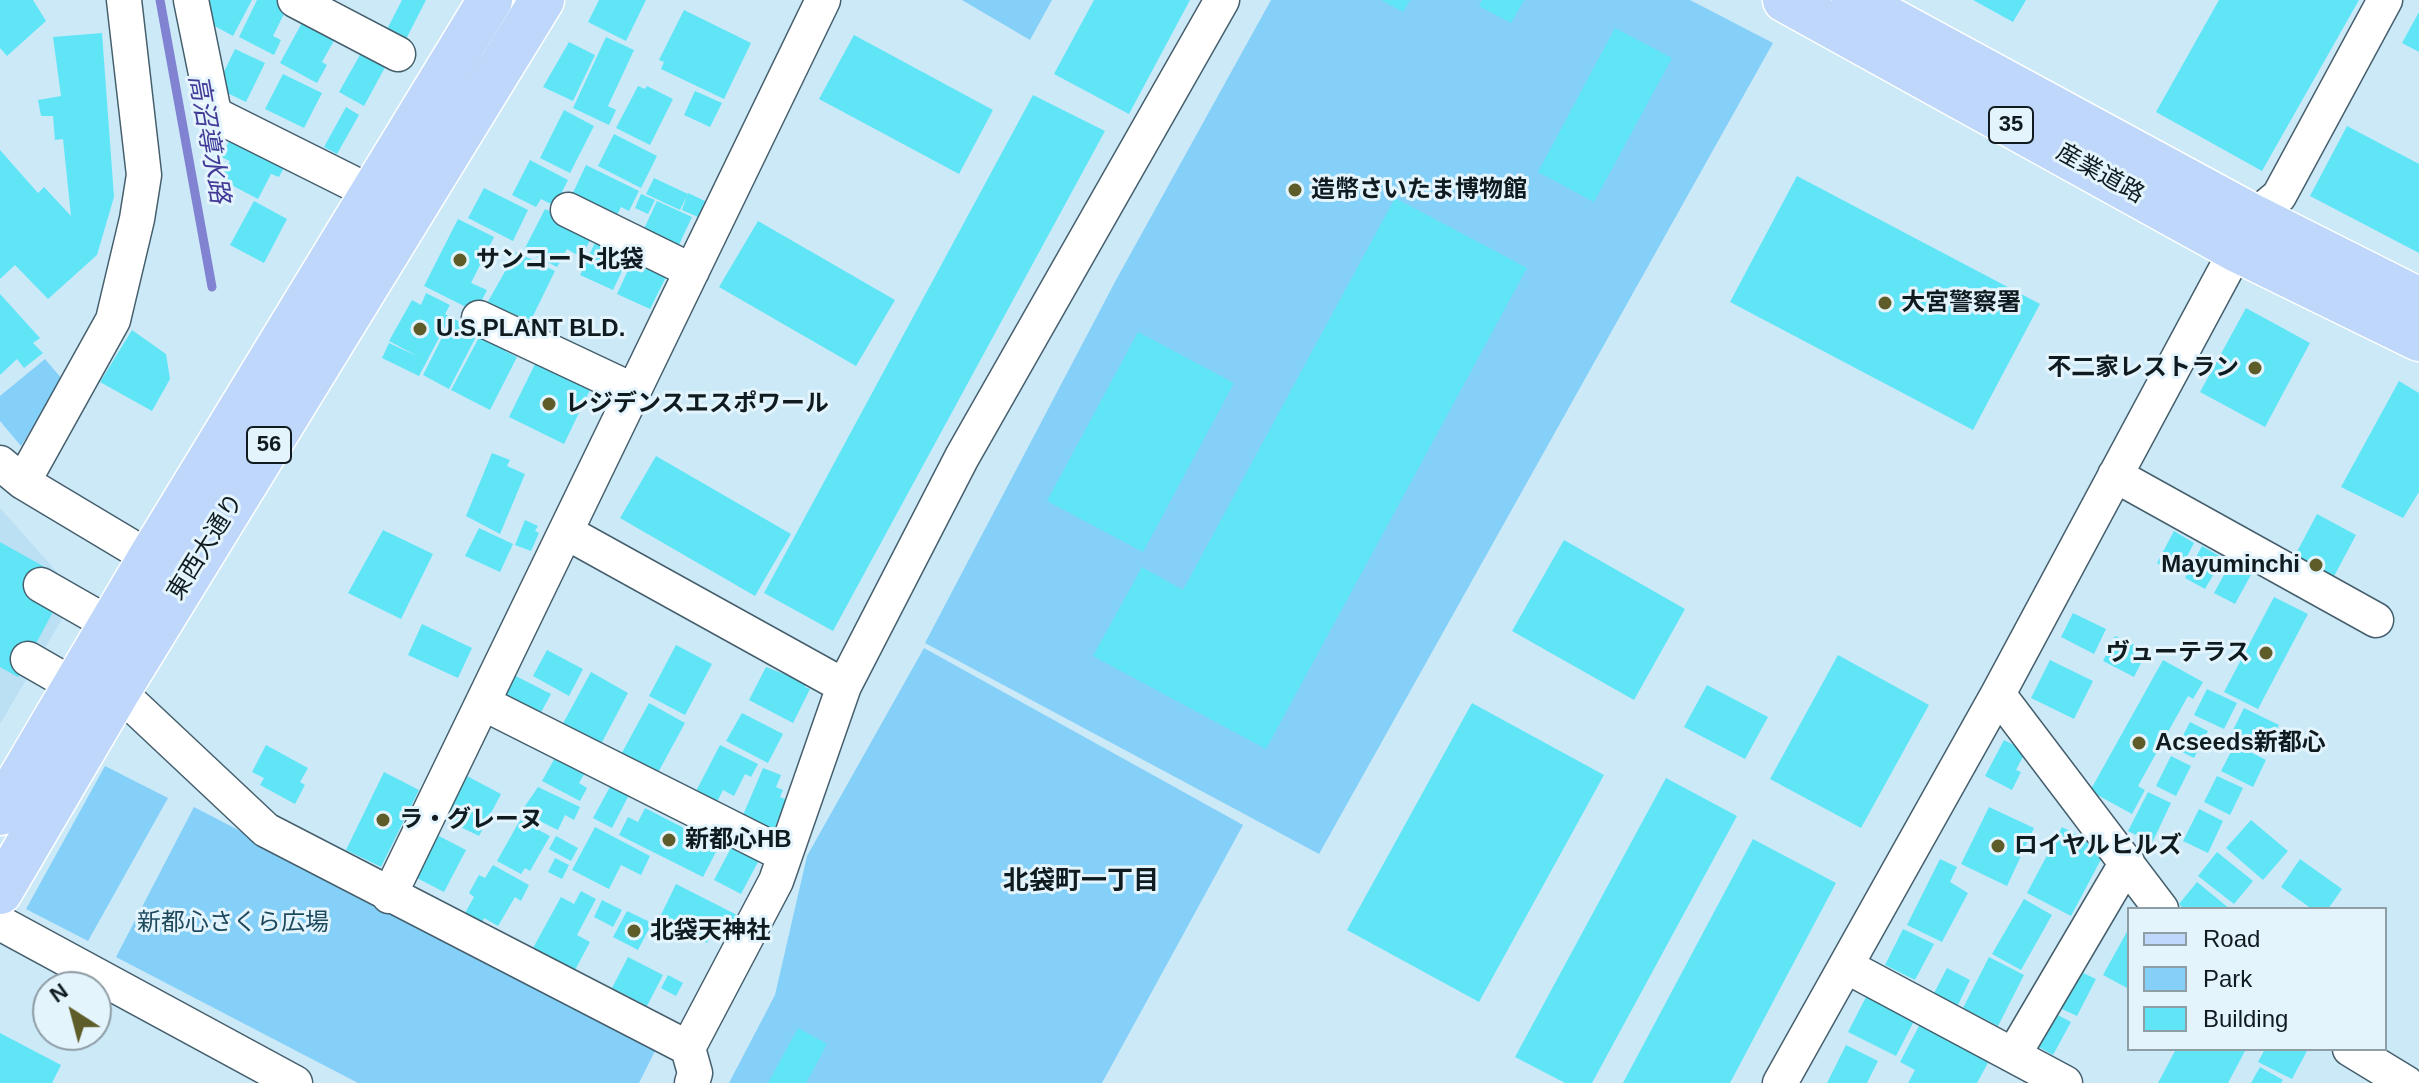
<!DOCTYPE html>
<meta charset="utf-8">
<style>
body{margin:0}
#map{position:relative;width:2419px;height:1083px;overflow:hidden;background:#cce9f8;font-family:Helvetica,sans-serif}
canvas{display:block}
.legend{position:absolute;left:2127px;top:907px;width:260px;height:144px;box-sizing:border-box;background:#e3f4fd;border:2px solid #8f9da5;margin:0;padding:10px 14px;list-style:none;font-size:24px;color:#101b20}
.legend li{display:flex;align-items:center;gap:16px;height:40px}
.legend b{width:40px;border:2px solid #8f9da5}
.north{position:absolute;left:32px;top:971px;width:80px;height:80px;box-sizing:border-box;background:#e3f4fd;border:2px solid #8f9da5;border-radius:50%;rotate:324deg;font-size:22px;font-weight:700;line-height:32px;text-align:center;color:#101b20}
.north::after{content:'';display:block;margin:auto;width:28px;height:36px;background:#5e5c28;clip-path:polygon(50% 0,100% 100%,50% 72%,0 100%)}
</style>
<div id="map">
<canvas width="2419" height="1083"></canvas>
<ul class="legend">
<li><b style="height:10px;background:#bed7fa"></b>Road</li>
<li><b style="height:22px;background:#84d0f8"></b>Park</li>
<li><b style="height:22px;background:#60e5f6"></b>Building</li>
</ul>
<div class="north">N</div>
</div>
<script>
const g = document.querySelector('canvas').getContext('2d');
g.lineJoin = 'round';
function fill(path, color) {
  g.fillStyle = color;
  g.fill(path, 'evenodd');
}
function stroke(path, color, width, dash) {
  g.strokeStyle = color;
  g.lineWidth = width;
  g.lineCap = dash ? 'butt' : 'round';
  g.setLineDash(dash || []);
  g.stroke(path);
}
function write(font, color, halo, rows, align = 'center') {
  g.font = font + ' Helvetica,"Noto Sans JP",sans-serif';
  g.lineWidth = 6;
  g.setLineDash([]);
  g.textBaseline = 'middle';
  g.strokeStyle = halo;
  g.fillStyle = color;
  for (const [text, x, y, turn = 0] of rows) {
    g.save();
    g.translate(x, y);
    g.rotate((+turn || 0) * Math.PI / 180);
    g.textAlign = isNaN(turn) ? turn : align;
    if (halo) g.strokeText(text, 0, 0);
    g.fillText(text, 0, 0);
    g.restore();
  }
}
fill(new Path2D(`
 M0,508L57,572L71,604L0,724Z`), '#bbdff3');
fill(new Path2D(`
 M962,0H1052L1030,40Z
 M1271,0H1690L1773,43L1319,854L925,643L1116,280Z
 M45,359L62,379L21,446L0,421V396Z
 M924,648L1243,825L1102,1083H729L775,995L807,856Z
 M105,766L168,798L88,941L26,909Z
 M194,807L657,1047L639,1083H358L116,957Z`), '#84d0f8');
stroke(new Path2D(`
 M160,0L212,287`), '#8182d1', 9);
fill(new Path2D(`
 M0,0H33L46,21L7,56L0,48Z
 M200,0H252L233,36L200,18Z
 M257,0H276L288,6L273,36L281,40L274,55L239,37Z
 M402,0H426L402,47L383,37Z
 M599,0H646L626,41L588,22Z
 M1094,0H1190L1129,114L1054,74Z
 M1381,0H1410L1403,12Z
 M1482,0H1524L1511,23L1479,6Z
 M1973,0H2026L2013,22Z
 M2219,0H2359L2262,171L2156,112Z
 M684,10L751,43L724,99L661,69L664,62L659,60Z
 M2419,12V52L2402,43Z
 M304,19L336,37L322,62L327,65L317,83L280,63Z
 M1615,28L1672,58L1594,202L1538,172Z
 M102,33L114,197L97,255L48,299L15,265L0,279V150L38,193L44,187L71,216L63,139L55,140L53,116H41L38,100L61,96L53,37Z
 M854,35L993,110L959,174L819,99Z
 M606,37L634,50L608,106L616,110L609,125L573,108Z
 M569,42L595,55L573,101L543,87Z
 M365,46L389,60L364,106L339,92Z
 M235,49L265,63L246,102L223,91L219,82Z
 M283,74L322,93L304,128L265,109Z
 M638,86L645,89L647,86L673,99L650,145L616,128Z
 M695,91L722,103L710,127L684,115Z
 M1033,95L1105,131L833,631L764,593Z
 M346,107L359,115L337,154L324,147Z
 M564,110L594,126L570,173L540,158Z
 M2347,126L2419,164V253L2310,196Z
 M233,134L287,162L279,177L271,174L258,199L220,179L230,161L221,157Z
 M614,134L657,156L641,188L598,166Z
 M530,160L568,180L555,206L541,199L536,207L512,195Z
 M586,165L639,191L629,211L621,207L613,223L569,201Z
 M1797,176L2040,304L1973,430L1730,302Z
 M654,178L688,194L680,210L646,194Z
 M484,188L528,210L513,241L468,218Z
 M688,193L705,201L698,217L682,210Z
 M641,194L655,200L648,214L635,208Z
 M1395,198L1527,268L1266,749L1093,656L1142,567L1183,590Z
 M254,201L287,219L264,263L230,245Z
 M657,201L692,217L677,249L642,233Z
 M545,209L594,233L581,257L567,249L557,267L524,250Z
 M458,219L494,237L471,283L487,290L476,312L424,286Z
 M758,221L895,300L856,366L719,287Z
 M598,236L631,252L613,290L580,275Z
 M516,252L555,271L531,320L486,305Z
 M635,255L669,271L650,309L617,294Z
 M426,293L450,305L445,314L450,317L419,376L382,358L389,343L419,357L389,341L412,300L421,305Z
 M0,294L40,338L33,343L43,353L24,368L17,359L0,375Z
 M2246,308L2310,343L2265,427L2200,392Z
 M452,318L479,331L449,389L423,375Z
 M132,330L166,354L170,379L152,411L100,382Z
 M483,330L509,344L505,351L517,357L490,410L451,390Z
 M1138,332L1234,383L1143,552L1047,501Z
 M535,364L590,390L564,444L509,417Z
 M2399,381L2419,393V492L2403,518L2341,487Z
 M492,453L510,460L507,466L525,474L500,534L466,516Z
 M656,456L791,534L755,596L620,518Z
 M2317,514L2356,535L2331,582L2292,561Z
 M525,520L538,526L535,531L539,533L531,551L515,545Z
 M479,528L513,544L500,572L465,556Z
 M383,530L433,554L401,619L348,593Z
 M2174,531L2194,543L2178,574L2157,563Z
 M1564,540L1685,609L1634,700L1512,631Z
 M0,542L50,570L34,596L54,610L18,677L0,667Z
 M2202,546L2223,558L2205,589L2185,578Z
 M2231,562L2252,573L2235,604L2214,593Z
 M2274,597L2308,614L2258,709L2224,692Z
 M2073,613L2106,629L2094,654L2061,637Z
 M422,624L472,648L458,678L408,655Z
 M2115,636L2147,651L2134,677L2103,661Z
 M676,645L712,664L685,715L649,696Z
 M547,650L583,669L569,696L533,676Z
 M1838,655L1929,705L1861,828L1770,779Z
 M2050,660L2093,681L2074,719L2031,698Z
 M2163,660L2203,682L2193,699L2188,696L2138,786L2145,790L2132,814L2090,791Z
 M766,667L807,683L805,687L810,689L793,723L749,700Z
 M591,672L628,693L599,748L561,727Z
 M510,673L551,694L538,718L497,697Z
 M1707,685L1768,717L1745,759L1684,727Z
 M2207,689L2237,703L2224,729L2194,715Z
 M649,703L685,723L654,780L618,760Z
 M1472,703L1604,775L1479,1002L1347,930Z
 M2244,708L2279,725L2266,751L2231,734Z
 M742,713L783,734L768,763L726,741Z
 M2190,722L2208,731L2194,758L2176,749Z
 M2004,740L2026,751L2016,770L2021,772L2012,790L1985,776Z
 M2235,744L2266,760L2253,787L2221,771Z
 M266,745L308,768L300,782L305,785L295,804L260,785L264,778L252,772Z
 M720,745L758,764L751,777L745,774L734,796L723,790L715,806L694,795Z
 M556,756L586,771L579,783L587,788L580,801L542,781Z
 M2171,756L2191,766L2176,796L2156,786Z
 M763,768L781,775L776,787L783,790L780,797L787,800L772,834L741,820Z
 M384,772L419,790L381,867L346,850Z
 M467,776L501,794L479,836L444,819Z
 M2217,776L2243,788L2230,815L2204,802Z
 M1666,778L1737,816L1592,1083H1565L1515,1057Z
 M612,783L630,793L612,828L593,818Z
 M538,787L580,807L574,820L565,815L558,830L521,812Z
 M2148,792L2171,803L2152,843L2128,831Z
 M1989,807L2034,828L2007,886L1961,864Z
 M645,808L719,846L703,877L619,835L628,817L638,822Z
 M2199,809L2223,821L2208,853L2183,841Z
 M520,820L550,836L530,871L525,868L521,874L497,861Z
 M2251,820L2288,851L2263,880L2226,848Z
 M595,827L650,856L641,875L621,865L609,889L572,870Z
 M2062,827L2106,850L2071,916L2027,893Z
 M437,835L466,850L444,892L415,877Z
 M556,836L578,848L571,861L549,849Z
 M1753,839L1836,883L1730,1083H1623Z
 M732,846L759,860L741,894L714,880Z
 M2217,852L2253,881L2234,904L2198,876Z
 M555,858L569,865L562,879L548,872Z
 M1940,859L1957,867L1950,882L1968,893L1942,942L1907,925Z
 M2300,859L2342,889L2328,909H2312L2281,887Z
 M493,865L529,885L521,901L515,897L498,926L484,918L482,923L465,913L474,897L469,893L479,875L485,878Z
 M2197,882L2230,909H2184L2179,904Z
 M676,884L737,915L729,931L716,925L707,943L659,919Z
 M581,891L596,899L577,935L590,942L575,970L533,948L561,897L574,904Z
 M2024,899L2052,915L2021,970L1992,954Z
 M602,900L622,910L613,927L594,917Z
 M627,911L652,923L638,950L613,937Z
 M2129,928V989L2103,975Z
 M1903,929L1934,944L1915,980L1885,965Z
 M628,957L663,975L647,1006L612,988Z
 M1989,957L2024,975L1998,1026L1963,1008Z
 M1947,968L1970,980L1954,1013L1930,1001Z
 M2081,972L2096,979L2077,1016L2062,1009Z
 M668,975L683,983L676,996L661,988Z
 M1867,995L1915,1019L1896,1056L1848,1032Z
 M2056,1014L2071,1022L2053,1055L2037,1046Z
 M1920,1024L1989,1061L1977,1083H1908L1915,1070L1900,1062Z
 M798,1028L827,1044L806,1083H768Z
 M0,1033L61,1065L52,1083H0Z
 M1846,1045L1878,1061L1867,1083H1827Z
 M2176,1049H2246L2228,1083H2158Z
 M2265,1049H2308L2292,1079L2258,1062Z
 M2260,1067L2283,1080L2281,1083H2251Z`), '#60e5f6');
const minor = new Path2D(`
 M191,0L213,108L218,116L372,193
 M295,0L398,54
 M568,210L692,271
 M479,318L634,391
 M0,463L23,482L150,558
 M2115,475L2376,620
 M23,482L113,320L137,219L144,175L124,0
 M566,532L844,686
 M41,585L111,625
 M28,659L75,686
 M118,691L266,830L688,1048
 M1998,694L2161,909
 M483,703L785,855
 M389,896L823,0
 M0,923L295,1083
 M1846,966L2065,1083
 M2350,1049L2406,1083
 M2014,1054L2127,862
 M692,1083L695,1073L688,1048L776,881L844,686L962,457L1222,0
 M1780,1083L1998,694L2254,217L2279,196L2385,0`);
const major = new Path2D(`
 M1785,0L2237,250L2419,339
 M1854,0L2254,217L2419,300
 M0,813L150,558L490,0
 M0,892L118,691L542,0`);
stroke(minor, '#465f6d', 37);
stroke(major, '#fff', 47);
stroke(minor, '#fff', 34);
stroke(major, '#bed7fa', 44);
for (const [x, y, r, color] of [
 [1295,190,8,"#5e5c28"],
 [460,260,8,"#5e5c28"],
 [1885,303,8,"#5e5c28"],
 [420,329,8,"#5e5c28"],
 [2255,368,8,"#5e5c28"],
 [549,404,8,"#5e5c28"],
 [2316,565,8,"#5e5c28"],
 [2266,653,8,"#5e5c28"],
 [2139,743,8,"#5e5c28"],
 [383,820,8,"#5e5c28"],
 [669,840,8,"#5e5c28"],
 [1998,846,8,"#5e5c28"],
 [634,931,8,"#5e5c28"]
]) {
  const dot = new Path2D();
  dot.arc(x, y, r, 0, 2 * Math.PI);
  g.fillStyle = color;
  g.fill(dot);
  stroke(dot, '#e3f4fd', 3);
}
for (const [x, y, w] of [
 [2011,125,44],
 [269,445,44]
]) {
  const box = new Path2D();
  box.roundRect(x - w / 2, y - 18, w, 36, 6);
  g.fillStyle = '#e3f4fd';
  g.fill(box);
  stroke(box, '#101b20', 2);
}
write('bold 22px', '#101b20', null, [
 ["35",2011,125],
 ["56",269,445]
]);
write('24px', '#101b20', '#e3f4fd', [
 ["産業道路",2100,174,29],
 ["東西大通り",206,547,-58]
]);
write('bold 24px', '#101b20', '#e3f4fd', [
 ["造幣さいたま博物館",1311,190],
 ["サンコート北袋",476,260],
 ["大宮警察署",1901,303],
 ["U.S.PLANT BLD.",436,329],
 ["不二家レストラン",2239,368,"right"],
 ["レジデンスエスポワール",565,404],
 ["Mayuminchi",2300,565,"right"],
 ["ヴューテラス",2250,653,"right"],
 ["Acseeds新都心",2155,743],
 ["ラ・グレーヌ",399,820],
 ["新都心HB",685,840],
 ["ロイヤルヒルズ",2014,846],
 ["北袋天神社",650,931]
], 'left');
write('24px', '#1e495d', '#e3f4fd', [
 ["新都心さくら広場",233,923]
]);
write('italic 26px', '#433a98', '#e3f4fd', [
 ["高沼導水路",208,139,80]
]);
write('bold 26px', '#101b20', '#e3f4fd', [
 ["北袋町一丁目",1081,882]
]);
</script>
